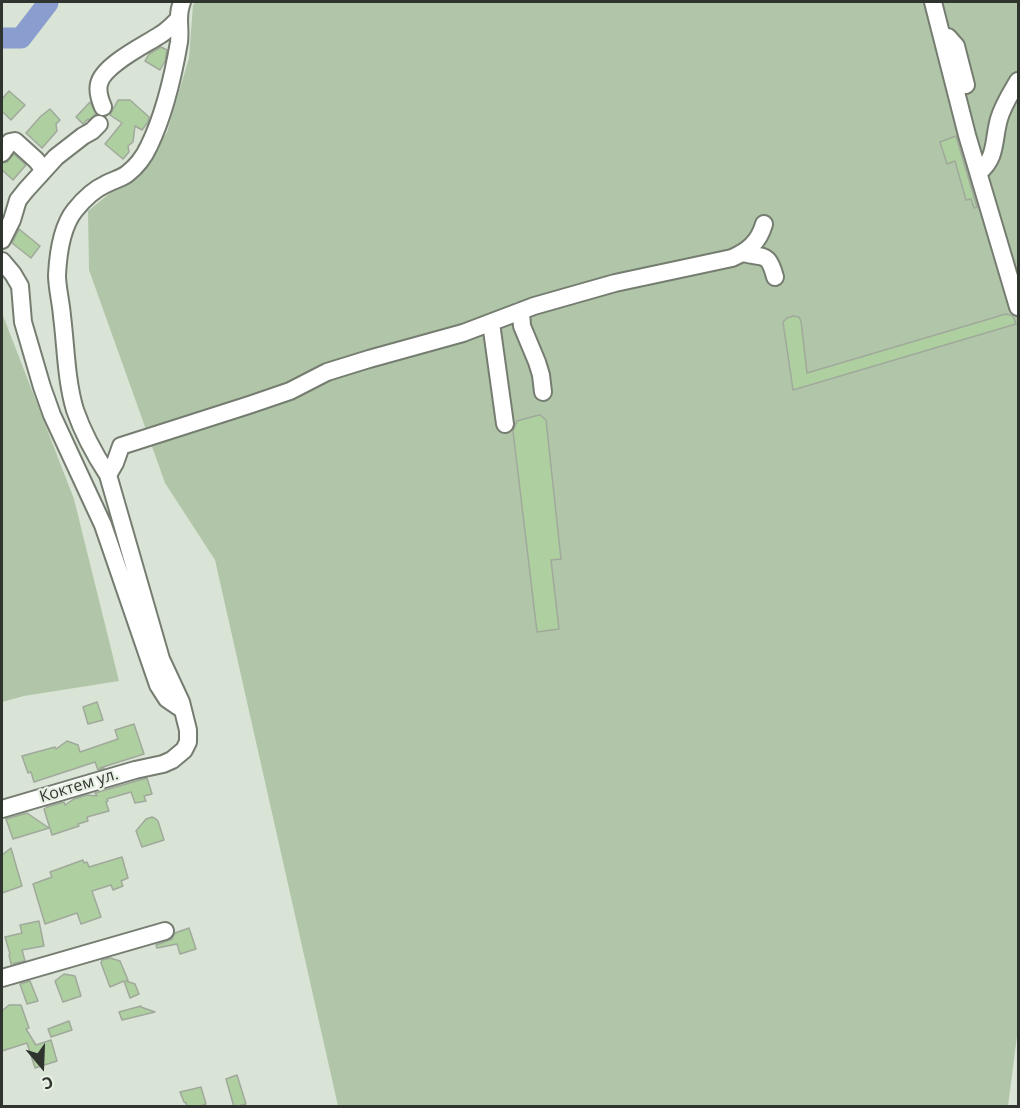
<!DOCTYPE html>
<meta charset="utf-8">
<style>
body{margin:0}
#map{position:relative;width:1020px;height:1108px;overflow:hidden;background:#dae4d6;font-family:"Open Sans",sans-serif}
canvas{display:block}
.frame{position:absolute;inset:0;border:3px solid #30342f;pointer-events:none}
.north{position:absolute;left:12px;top:1036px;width:60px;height:60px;-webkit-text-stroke:4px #e8f1e4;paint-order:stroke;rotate:161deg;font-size:16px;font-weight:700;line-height:24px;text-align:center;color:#30342f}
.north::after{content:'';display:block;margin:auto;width:21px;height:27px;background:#30342f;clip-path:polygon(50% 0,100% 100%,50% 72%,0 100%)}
</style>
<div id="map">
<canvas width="1020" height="1108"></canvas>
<div class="frame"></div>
<div class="north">С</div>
</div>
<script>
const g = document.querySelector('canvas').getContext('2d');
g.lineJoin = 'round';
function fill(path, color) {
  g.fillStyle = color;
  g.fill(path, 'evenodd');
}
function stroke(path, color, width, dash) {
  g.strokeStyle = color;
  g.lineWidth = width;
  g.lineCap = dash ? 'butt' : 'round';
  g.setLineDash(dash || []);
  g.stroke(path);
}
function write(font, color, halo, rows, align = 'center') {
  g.font = font + ' "Open Sans",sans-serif';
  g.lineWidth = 4.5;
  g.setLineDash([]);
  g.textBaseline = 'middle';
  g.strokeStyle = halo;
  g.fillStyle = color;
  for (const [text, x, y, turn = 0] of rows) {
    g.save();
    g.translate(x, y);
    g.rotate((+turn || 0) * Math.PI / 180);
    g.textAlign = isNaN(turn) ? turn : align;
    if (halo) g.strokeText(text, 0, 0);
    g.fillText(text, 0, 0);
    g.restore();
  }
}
fill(new Path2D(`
 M196,2H1018V1028L1008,1106H338L215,560L165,483L89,270L88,211L147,163L167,132L189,58L193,5Z
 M2,313L74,499L119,681L24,696L2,702Z`), '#b1c6a8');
stroke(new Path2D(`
 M2,38H21L48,3L47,2`), '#899ece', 21);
const building = new Path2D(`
 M161,47L167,50L165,61L160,70L145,61L149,54Z
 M9,91L25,105L11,120L2,111V99Z
 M118,100H130L149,117L148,122L142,130L135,126L133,142L128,146L129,152L123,159L105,144L122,123L110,115Z
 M90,102L96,114L89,120L88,119L83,124L76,117Z
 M50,109L60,120L56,124L57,131L42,148L26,133L41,116Z
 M956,136L977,207L974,208L971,199L966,200L955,161L947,164L940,142Z
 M14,154L26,165L13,180L2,170V163L7,162Z
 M19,229L40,246L31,258L12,243Z
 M1006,314L1013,316L1016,324L793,390L783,322L787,318L793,316L799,317L801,321L807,373Z
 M540,415L546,420L561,559L551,560L559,629L537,632L513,431L517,421L535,416Z
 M97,702L103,720L88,724L83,707Z
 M134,724L144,754L100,768H104L98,770L95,762L34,782L31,772L28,773L22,756L55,747L56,749L67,741L78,745L80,752L118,739L115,730Z
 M147,778L152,794L144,796L146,801L135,803L131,792L107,799L108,801L106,802L109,811L87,817L88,821L78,824L79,826L52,835L44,809L47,807L64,802L65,805L74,799L87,795L97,796L95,793Z
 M27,813L49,828L13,839L6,819Z
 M152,817L156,819L158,821L164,840L142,847L136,831L146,819Z
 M11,848L22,886L2,893V855Z
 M122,857L128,878L121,881L123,886L113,890L111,885L92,891L101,917L81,924L77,913L45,924L33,884L52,877L50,872L83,860L84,863L87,862L89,867Z
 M39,921L44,946L22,950L25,961L11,964L9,955L10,954L5,937L22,933L20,925Z
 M189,928L196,949L180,954L177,944L157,948L156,945L172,939L175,933Z
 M110,958L120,961L128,980L126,981L135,984L139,994L130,998L124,981L110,987L101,963L102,960Z
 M64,974L75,976L81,996L63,1002L55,981Z
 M30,981L38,1001L27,1004L20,984Z
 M9,1005H21L29,1028L26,1029L36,1045L51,1040L57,1061L35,1068L27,1043L2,1051V1011Z
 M141,1006V1007L155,1012L122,1020L119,1012Z
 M69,1021L72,1030L51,1037L48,1029Z
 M237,1075L246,1104L234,1107L226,1079Z
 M201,1087L206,1104L197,1107H187L186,1103L184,1102L180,1092Z`);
fill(building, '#aecf9f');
stroke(building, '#a0a99c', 1.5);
const minor = new Path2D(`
 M933,2L967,135L1018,307
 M948,37L956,46L966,85
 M103,107C100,100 97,92 99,84C103,65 145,45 160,35C167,31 172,25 178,20
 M2,153L10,142L15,141L36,160L44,170
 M979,172C997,158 993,140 999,119C1003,105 1011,93 1018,81
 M2,240L12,220L18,200L26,190L56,157L83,136L92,131L99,124
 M743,253C764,259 768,251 775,277
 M2,261L13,274L20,286L23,322L42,387L52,415L103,525L158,685L167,699L183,710
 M521,311L522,326L537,362L541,375L543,392
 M491,323L505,424
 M108,475L115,463L121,446L249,405L290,391L327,372L369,359L463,333L534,306L615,283L732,258C748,251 759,242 764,224
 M2,809L135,770L163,764L172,760L184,750L188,742V730L181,702L161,659L108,475C95,455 83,433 75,410C66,380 66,347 62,316C61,302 57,288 57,275C58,255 62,226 75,210C83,200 95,189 106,184C113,180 120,179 127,174C136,167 144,157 149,146C165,113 173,77 179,42C181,26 176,17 182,2
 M2,978L165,931`);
stroke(minor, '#757d71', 20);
stroke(minor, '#fff', 16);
write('16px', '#30342f', '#e8f1e4', [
 ["Коктем ул.",79,786,-17]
]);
</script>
